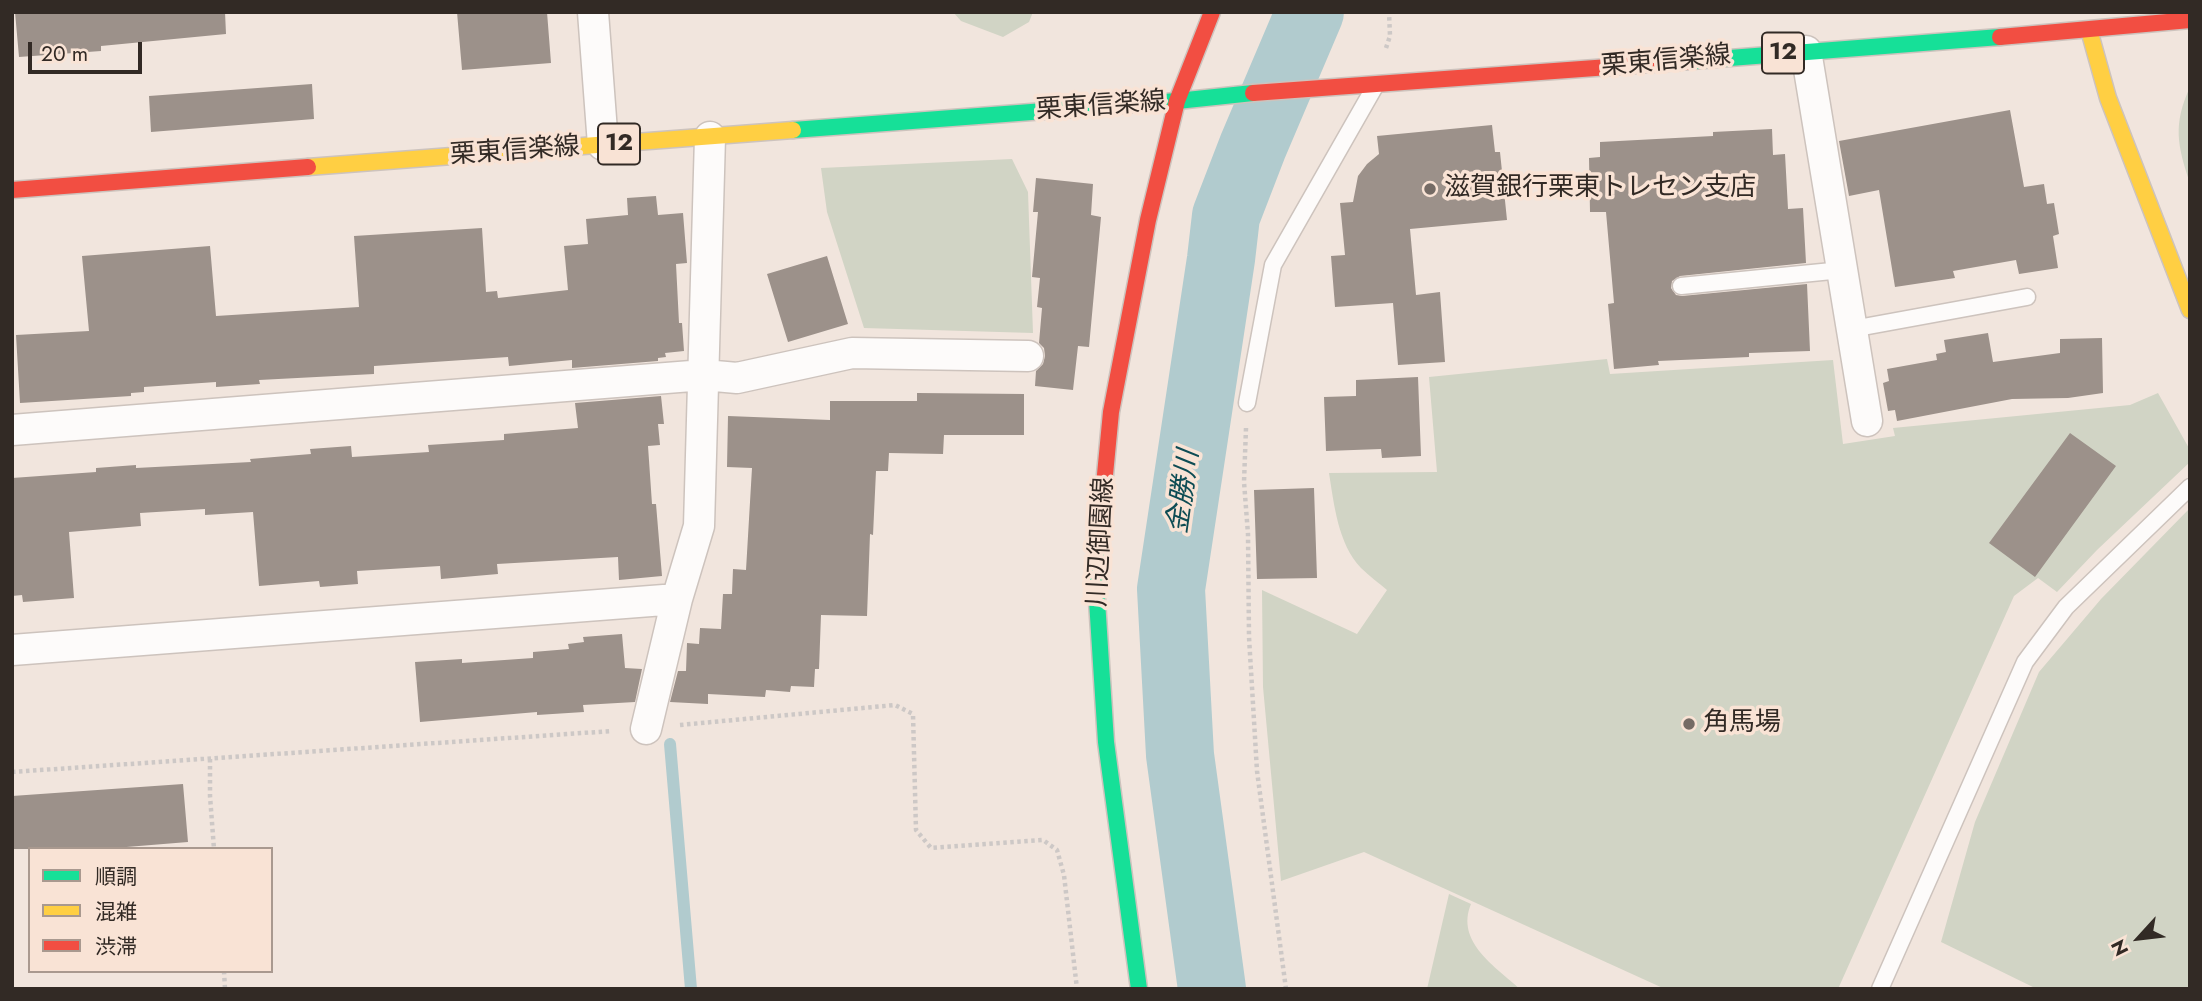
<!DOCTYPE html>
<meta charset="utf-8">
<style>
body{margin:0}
#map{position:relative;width:2202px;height:1001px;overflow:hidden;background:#f1e5dd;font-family:Jost,"Noto Sans JP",sans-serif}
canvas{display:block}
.frame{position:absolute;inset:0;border:14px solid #322a25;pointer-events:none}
.legend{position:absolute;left:28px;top:847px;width:245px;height:126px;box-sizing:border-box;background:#f9e3d5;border:2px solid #a9998f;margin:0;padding:9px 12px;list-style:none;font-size:21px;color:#322a25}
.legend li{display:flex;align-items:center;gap:14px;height:35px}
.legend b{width:35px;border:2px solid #a9998f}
.north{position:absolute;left:2104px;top:903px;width:70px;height:70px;-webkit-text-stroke:5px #f9e3d5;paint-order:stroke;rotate:243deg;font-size:19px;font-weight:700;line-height:28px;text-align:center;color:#322a25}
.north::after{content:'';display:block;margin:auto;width:24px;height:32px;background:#322a25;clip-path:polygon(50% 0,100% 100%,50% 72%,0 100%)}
.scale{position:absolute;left:28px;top:42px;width:114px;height:32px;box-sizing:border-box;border:4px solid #322a25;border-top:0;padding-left:9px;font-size:21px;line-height:24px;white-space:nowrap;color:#322a25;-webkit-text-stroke:5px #f9e3d5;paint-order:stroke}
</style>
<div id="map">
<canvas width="2202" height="1001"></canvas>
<div class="frame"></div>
<ul class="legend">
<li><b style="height:9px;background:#16e098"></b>順調</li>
<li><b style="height:9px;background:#ffcf43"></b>混雑</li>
<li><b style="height:9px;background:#f24e42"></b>渋滞</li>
</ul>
<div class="north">N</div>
<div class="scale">20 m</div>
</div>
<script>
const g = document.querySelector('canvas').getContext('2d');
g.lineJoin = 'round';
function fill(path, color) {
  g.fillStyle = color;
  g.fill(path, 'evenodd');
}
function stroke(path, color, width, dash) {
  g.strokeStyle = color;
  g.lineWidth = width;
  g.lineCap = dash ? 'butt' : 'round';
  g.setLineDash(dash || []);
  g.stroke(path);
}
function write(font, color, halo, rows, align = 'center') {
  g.font = font + ' Jost,"Noto Sans JP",sans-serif';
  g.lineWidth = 7;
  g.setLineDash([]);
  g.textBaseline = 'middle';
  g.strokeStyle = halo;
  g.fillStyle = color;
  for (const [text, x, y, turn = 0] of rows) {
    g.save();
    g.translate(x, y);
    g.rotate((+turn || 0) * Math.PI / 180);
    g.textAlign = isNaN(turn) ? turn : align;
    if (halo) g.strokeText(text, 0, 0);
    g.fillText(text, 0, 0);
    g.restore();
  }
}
fill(new Path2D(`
 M953,12H1033L1029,22L1003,37L961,21Z
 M2190,87V183C2177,145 2173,124 2190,87Z
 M1012,159L1028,192L1033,333L864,328L827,212L821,168Z
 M1607,359L1610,374L1833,360L1843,444L1895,436L1893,428L2130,405L2158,393L2190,450V462L2097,550L2057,592L2038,578L2014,596L1838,989H1665L1364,852L1281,881L1263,687L1262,590L1357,634L1387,590C1379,583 1369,576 1361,568C1338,544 1334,504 1329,473L1437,472L1429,377Z
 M2190,508V989H2037L1941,942L1975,822L2039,672L2101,599Z
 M1449,894L1471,904C1455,942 1496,967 1520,989H1427Z`), '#d1d4c5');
stroke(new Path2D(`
 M670,744L691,989`), '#b1cbce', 12);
stroke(new Path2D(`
 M1212,989L1180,755L1171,589L1221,259L1226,216L1253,146L1310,12`), '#b1cbce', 68);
fill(new Path2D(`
 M15,12H225L226,34L101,46V51L19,57Z
 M457,12H547L551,63L462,70Z
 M312,84L314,119L151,132L149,96Z
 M2010,110L2024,187L2044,184L2047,204L2054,203L2059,234L2053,236L2058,268L2019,274L2016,260L1953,271L1955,278L1895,287L1879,190L1849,196L1839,141Z
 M1492,125L1495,152H1500L1507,220L1410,229L1416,295L1440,292L1445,362L1398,365L1393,303L1335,307L1331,256L1345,255L1340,203L1353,202L1358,176L1367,164L1379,154L1377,136Z
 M1772,129L1773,155L1785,154L1788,209L1803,208L1806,263L1680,276L1672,281L1671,288L1676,295L1682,296L1807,284L1810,351L1749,353V357L1658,361L1659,365L1614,369L1608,304L1614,303L1606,212H1590L1589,158L1600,157V142L1713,136V132Z
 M1036,178L1093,184L1091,215L1101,217L1089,347L1078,346L1073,390L1035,386L1036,371L1043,364L1045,356L1044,348L1039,343L1042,308L1037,307L1040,278L1032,277L1038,212H1033Z
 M656,196L658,215L683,213L687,263L676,264L679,323H682L684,351L665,353L666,357L658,358V361L572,368V360L509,366L508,357L374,366V374L259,380L260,384L216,387V382L144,387V392L131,393V396L20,403L16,335L89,331L82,256L210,246L216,316L359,307L354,236L482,228L486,292L497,291L498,298L568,290L564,246L588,244L586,219L628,215L627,198Z
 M827,256L848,324L788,342L767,274Z
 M1988,333L1993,362L2060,353V339L2102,338L2103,393L2068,398L2012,399L1897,421L1895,410L1888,411L1883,383L1889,381L1887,369L1937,360L1936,354L1946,352L1944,340Z
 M1418,377L1421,456L1382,458L1381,449L1326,451L1324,397L1356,396V380Z
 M917,393L1024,394V435H944L943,454L889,453L888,471H876L873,535L870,534L867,616L821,615L819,669H815L814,687L791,686L790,692L766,690L765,697L708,694V704L670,702L678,671H686L687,643L699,644L700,628L721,629L723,594H732L733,569L746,570L752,468L727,467L728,416L830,420V401H917Z
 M661,396L664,424H658L660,445L648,446L652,504H656L662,576L619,580L618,557L497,564L498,574L441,579L440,566L357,571L358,584L320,587L319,581L259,586L253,512L205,515V509L140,513L141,526L69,532L74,598L23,602L22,595L12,596V478L96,472V468L136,465V468L251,462L250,459L311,454L310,449L351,446L352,457L429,452L428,445L504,440V434L578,428L575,403Z
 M2070,433L2116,466L2035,577L1989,543Z
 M1314,488L1317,578L1257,579L1254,490Z
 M622,634L625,668L642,669L635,702L583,705L584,712L537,715V712L420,722L415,662L462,659V663L533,658V652L569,649L568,644L584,642L583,637Z
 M183,784L188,842L102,849H12V796Z`), '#9c918a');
const lane = new Path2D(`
 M1681,286L1842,270
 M1852,329L2027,297
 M1247,403L1273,265L1374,88
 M1880,989L2025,662L2066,607L2190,487`);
const street = new Path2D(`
 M593,12L603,145
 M1806,51L1867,421
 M12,430L704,375L737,378L852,353L1028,356
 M12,650L677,599L699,526L710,137
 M646,729L677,599`);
const fast = new Path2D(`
 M1691,61L2000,37
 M793,130L1177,101L1253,93
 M1104,485L1095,569L1106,742L1139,989`);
const slow = new Path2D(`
 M2089,30L2108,98L2190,310
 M308,167L793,130`);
const jam = new Path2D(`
 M2000,37L2190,20
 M1253,93L1691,61
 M12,190L308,167
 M1104,485L1111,412L1148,220L1177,101L1212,12`);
stroke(lane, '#cdc3bd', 19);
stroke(street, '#cdc3bd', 33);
stroke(fast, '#cdc3bd', 19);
stroke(slow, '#cdc3bd', 19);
stroke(jam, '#cdc3bd', 19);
stroke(new Path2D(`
 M1386,48L1390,36L1389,12
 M1246,428L1244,482L1248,534L1249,637L1257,771L1286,989
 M680,725L895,705L913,714L916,830L931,848L1043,840L1057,850L1064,875L1077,989
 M210,759V796L214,849
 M12,772L612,731
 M224,971L225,989`), '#cdc8c6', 4.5, [3.5, 3.5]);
stroke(lane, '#fdfbfa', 16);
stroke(street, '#fdfbfa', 30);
stroke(fast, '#16e098', 16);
stroke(slow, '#ffcf43', 16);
stroke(jam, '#f24e42', 16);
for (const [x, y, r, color] of [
 [1430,189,7,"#756b65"],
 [1689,724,7,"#756b65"]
]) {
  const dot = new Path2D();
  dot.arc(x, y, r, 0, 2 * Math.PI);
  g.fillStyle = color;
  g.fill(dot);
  stroke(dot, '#f9e3d5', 2.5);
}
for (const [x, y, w] of [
 [1783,53,42],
 [619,144,42]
]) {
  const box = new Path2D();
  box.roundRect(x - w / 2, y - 20.5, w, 41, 5);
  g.fillStyle = '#f9e3d5';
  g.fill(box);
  stroke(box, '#322a25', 2);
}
write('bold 24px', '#322a25', null, [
 ["12",1783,53],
 ["12",619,144]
]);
write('26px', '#322a25', '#f9e3d5', [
 ["栗東信楽線",1666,62,-5],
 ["栗東信楽線",1101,107,-4],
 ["栗東信楽線",515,152,-4],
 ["川辺御園線",1102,542,-87]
]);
write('26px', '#322a25', '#f9e3d5', [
 ["滋賀銀行栗東トレセン支店",1444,189],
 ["角馬場",1703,724]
], 'left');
write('italic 28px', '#0e4c54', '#f9e3d5', [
 ["金勝川",1185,492,-82]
]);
</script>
